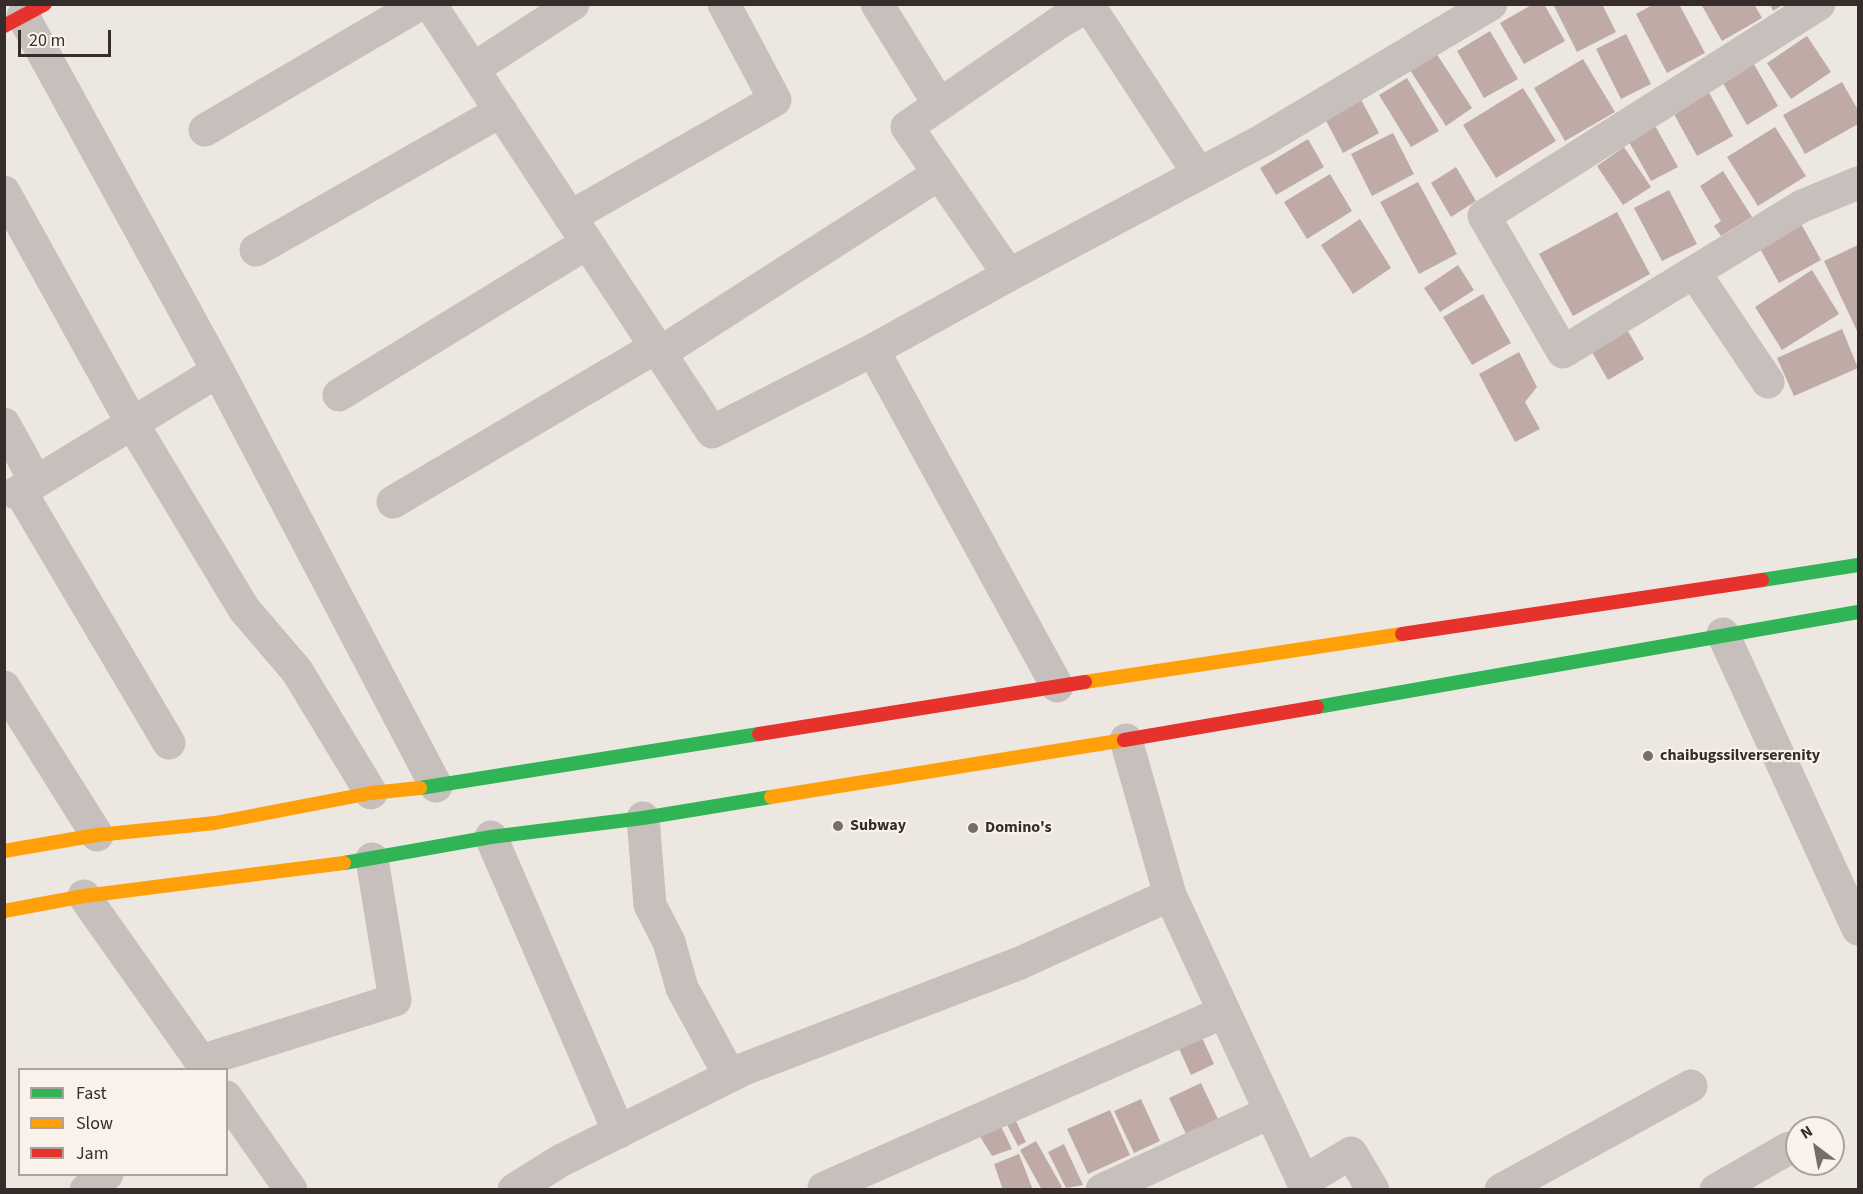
<!DOCTYPE html>
<style>
body{margin:0}
#map{position:relative;width:1863px;height:1194px;overflow:hidden;background:#ede7e2;font-family:"Source Sans 3",sans-serif}
canvas{display:block}
.frame{position:absolute;inset:0;border:6px solid #362c2a;pointer-events:none}
.legend{position:absolute;left:18px;top:1068px;width:210px;height:108px;box-sizing:border-box;background:#f9f1ea;border:2px solid #aba29d;margin:0;padding:8px 10px;list-style:none;font-size:18px;color:#362c2a}
.legend li{display:flex;align-items:center;gap:12px;height:30px}
.legend b{width:30px;border:2px solid #aba29d}
.north{position:absolute;left:1785px;top:1116px;width:60px;height:60px;box-sizing:border-box;background:#f9f1ea;border:2px solid #aba29d;border-radius:50%;rotate:328deg;font-size:16px;font-weight:700;line-height:24px;text-align:center;color:#362c2a}
.north::after{content:'';display:block;margin:auto;width:21px;height:27px;background:#766d6a;clip-path:polygon(50% 0,100% 100%,50% 72%,0 100%)}
.scale{position:absolute;left:18px;top:30px;width:93px;height:27px;box-sizing:border-box;border:3px solid #362c2a;border-top:0;padding-left:8px;font-size:18px;line-height:21px;white-space:nowrap;color:#362c2a;-webkit-text-stroke:4px #f9f1ea;paint-order:stroke}
</style>
<div id="map">
<canvas width="1863" height="1194"></canvas>
<div class="frame"></div>
<ul class="legend">
<li><b style="height:8px;background:#30b455"></b>Fast</li>
<li><b style="height:8px;background:#ff9f0a"></b>Slow</li>
<li><b style="height:8px;background:#e5322d"></b>Jam</li>
</ul>
<div class="north">N</div>
<div class="scale">20 m</div>
</div>
<script>
const g = document.querySelector('canvas').getContext('2d');
g.lineJoin = 'round';
function fill(path, color) {
  g.fillStyle = color;
  g.fill(path, 'evenodd');
}
function stroke(path, color, width, dash) {
  g.strokeStyle = color;
  g.lineWidth = width;
  g.lineCap = dash ? 'butt' : 'round';
  g.setLineDash(dash || []);
  g.stroke(path);
}
function write(font, color, halo, rows, align = 'center') {
  g.font = font + ' "Source Sans 3",sans-serif';
  g.lineWidth = 4.5;
  g.setLineDash([]);
  g.textBaseline = 'middle';
  g.strokeStyle = halo;
  g.fillStyle = color;
  for (const [text, x, y, turn = 0] of rows) {
    g.save();
    g.translate(x, y);
    g.rotate((+turn || 0) * Math.PI / 180);
    g.textAlign = isNaN(turn) ? turn : align;
    if (halo) g.strokeText(text, 0, 0);
    g.fillText(text, 0, 0);
    g.restore();
  }
}
fill(new Path2D(`
 M1533,4H1544L1565,41L1524,64L1500,23Z
 M1553,4H1602L1616,32L1577,52Z
 M1654,4H1679L1705,53L1667,73L1636,14Z
 M1701,4H1754L1762,18L1722,41Z
 M1770,4H1784L1773,11Z
 M1490,31L1518,79L1484,98L1457,51Z
 M1626,34L1651,84L1621,99L1596,49Z
 M1807,36L1831,72L1791,99L1767,63Z
 M1436,53L1472,108L1446,126L1410,70Z
 M1583,59L1615,112L1565,141L1534,88Z
 M1751,59L1778,106L1747,125L1720,78Z
 M1407,78L1439,131L1411,147L1379,95Z
 M1842,82L1858,110V124L1805,154L1783,115Z
 M1706,87L1733,136L1697,156L1670,107Z
 M1523,88L1556,141L1496,178L1463,125Z
 M1359,96L1379,133L1343,153L1323,115Z
 M1652,120L1678,167L1651,181L1625,135Z
 M1775,127L1806,176L1758,206L1727,157Z
 M1393,133L1414,174L1372,196L1351,154Z
 M1308,139L1324,167L1276,195L1260,168Z
 M1624,147L1651,187L1623,205L1597,166Z
 M1456,167L1476,201L1451,217L1431,183Z
 M1723,171L1752,217L1721,236L1714,226L1721,221L1700,186Z
 M1330,174L1352,211L1307,239L1284,202Z
 M1418,182L1457,254L1419,274L1380,202Z
 M1669,190L1697,244L1662,261L1634,208Z
 M1617,212L1650,274L1573,316L1539,254Z
 M1360,219L1391,268L1353,294L1321,245Z
 M1799,220L1821,260L1779,283L1757,243Z
 M1858,245V333L1824,261Z
 M1458,265L1474,290L1440,312L1424,288Z
 M1812,270L1839,314L1782,350L1755,307Z
 M1483,294L1511,343L1472,365L1443,317Z
 M1625,326L1644,359L1608,380L1589,347Z
 M1842,329L1858,368L1794,396L1777,358Z
 M1519,352L1537,387L1525,402L1540,429L1515,442L1479,374Z
 M1199,1031L1214,1064L1191,1075L1176,1042Z
 M1201,1083L1218,1119L1186,1134L1169,1098Z
 M1141,1099L1160,1141L1134,1153L1114,1111Z
 M1110,1110L1130,1155L1088,1174L1067,1129Z
 M1013,1115L1026,1142L1018,1146L1004,1119Z
 M998,1120L1012,1149L992,1156L976,1130Z
 M1036,1141L1062,1187L1058,1190H1042L1020,1150Z
 M1064,1144L1083,1185L1066,1188L1048,1152Z
 M1019,1154L1033,1190H1003L994,1164Z`), '#bfaaa6');
stroke(new Path2D(`
 M430,4L712,432L873,350L1009,275L1263,140L1491,4
 M877,4L939,104
 M1819,4L1484,216L1563,352L1802,206L1858,183
 M1089,6L1199,174
 M23,16L218,371
 M473,69L573,4
 M205,130L420,4
 M4,192L132,423L244,609L297,671L371,793
 M570,217L775,100L724,4
 M256,250L501,111
 M1694,272L1768,382
 M1009,275L907,127L1060,22L1091,4
 M873,350L1057,686
 M660,353L939,174
 M339,395L587,243
 M4,424L36,482L16,493
 M36,482L218,371L436,786
 M20,491L169,743
 M393,502L656,347
 M1723,634L1858,929
 M4,687L97,835
 M643,818L650,905L669,942L682,988L730,1076
 M491,837L619,1132
 M1170,895L1307,1190
 M84,896L207,1070
 M201,1061L395,1000L372,859
 M226,1097L291,1190
 M1303,1182L1351,1153L1373,1190
 M824,1188L1224,1012
 M86,1190L107,1174
 M514,1190L560,1161L744,1069L1020,963L1170,895L1126,740
 M1102,1190L1271,1112
 M1501,1190L1691,1086
 M1716,1190L1789,1148`), '#c6bfbb', 33);
stroke(new Path2D(`
 M1762,580L1858,565
 M1317,707L1858,612
 M420,788L759,734
 M344,863L491,837L643,818L771,797`), '#30b455', 14);
stroke(new Path2D(`
 M1085,682L1402,634
 M771,797L1124,740
 M4,851L97,835L215,823L371,793L420,788
 M4,911L84,896L344,863`), '#ff9f0a', 14);
stroke(new Path2D(`
 M4,26L45,4
 M1402,634L1762,580
 M759,734L1085,682
 M1124,740L1317,707`), '#e5322d', 14);
for (const [x, y, r, color] of [
 [1648,756,6,"#766d6a"],
 [838,826,6,"#766d6a"],
 [973,828,6,"#766d6a"]
]) {
  const dot = new Path2D();
  dot.arc(x, y, r, 0, 2 * Math.PI);
  g.fillStyle = color;
  g.fill(dot);
  stroke(dot, '#f9f1ea', 2);
}
write('bold 16px', '#362c2a', '#f9f1ea', [
 ["chaibugssilverserenity",1660,756],
 ["Subway",850,826],
 ["Domino's",985,828]
], 'left');
</script>
